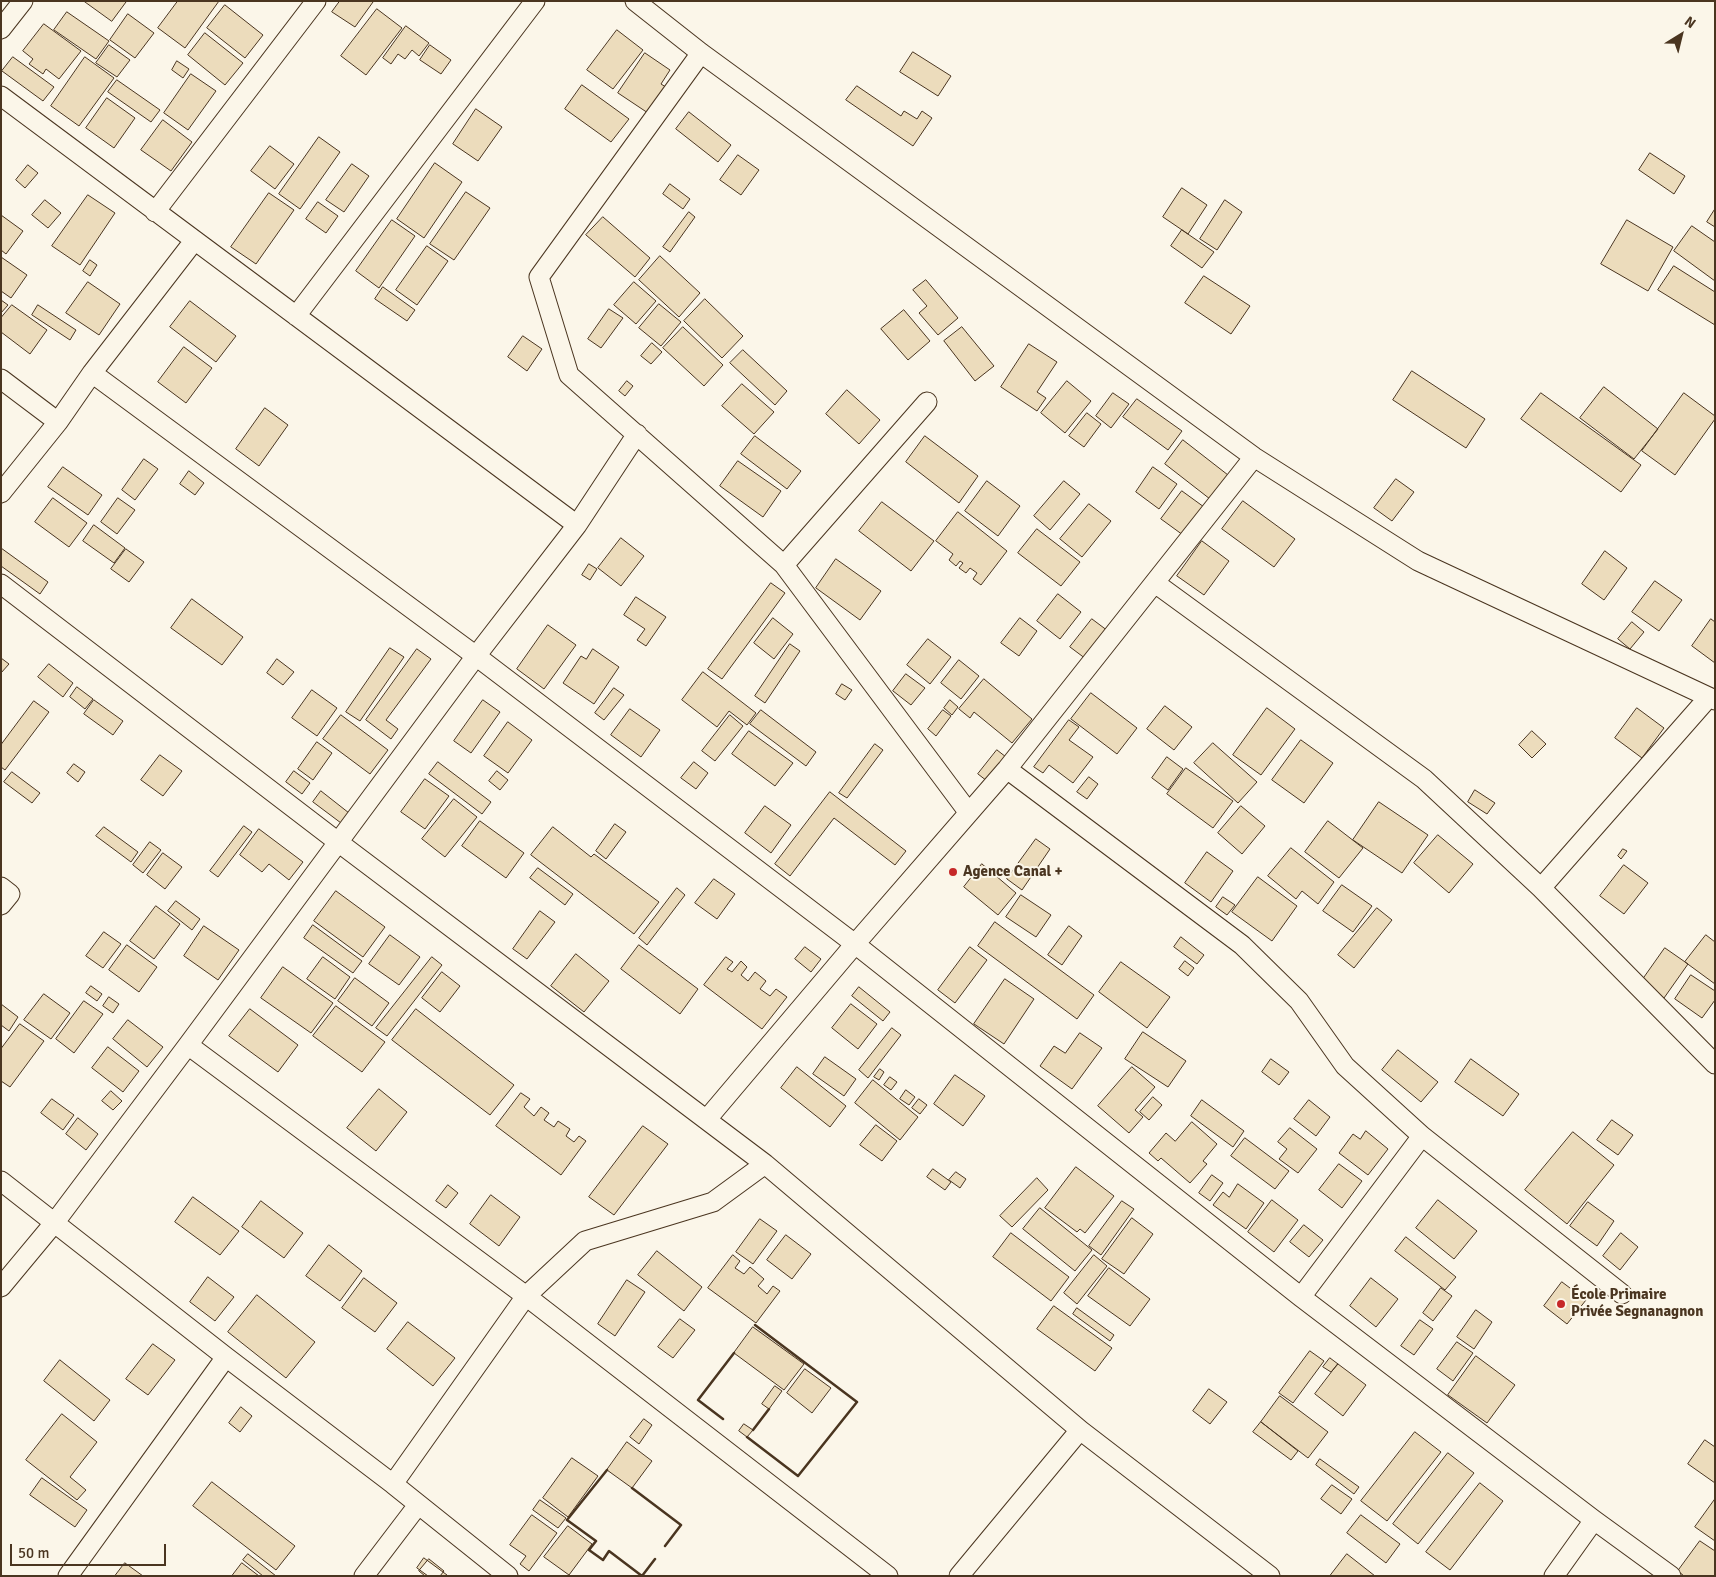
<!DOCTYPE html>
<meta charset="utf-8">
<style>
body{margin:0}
#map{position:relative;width:1716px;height:1577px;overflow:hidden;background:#fbf6e9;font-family:Signika,sans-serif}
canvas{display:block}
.frame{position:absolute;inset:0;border:2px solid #4a3520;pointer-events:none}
.north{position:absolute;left:1656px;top:10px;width:50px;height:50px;-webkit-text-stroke:4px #fbf6e9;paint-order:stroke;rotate:36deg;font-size:14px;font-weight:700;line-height:20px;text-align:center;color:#4a3520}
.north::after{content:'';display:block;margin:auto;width:18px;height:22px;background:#4a3520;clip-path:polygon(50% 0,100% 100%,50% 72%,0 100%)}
.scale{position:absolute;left:10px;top:1544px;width:156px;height:22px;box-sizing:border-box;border:2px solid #4a3520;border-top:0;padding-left:6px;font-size:15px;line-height:18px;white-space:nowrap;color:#4a3520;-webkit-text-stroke:4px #fbf6e9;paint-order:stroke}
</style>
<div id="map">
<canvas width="1716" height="1577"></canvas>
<div class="frame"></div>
<div class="north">N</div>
<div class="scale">50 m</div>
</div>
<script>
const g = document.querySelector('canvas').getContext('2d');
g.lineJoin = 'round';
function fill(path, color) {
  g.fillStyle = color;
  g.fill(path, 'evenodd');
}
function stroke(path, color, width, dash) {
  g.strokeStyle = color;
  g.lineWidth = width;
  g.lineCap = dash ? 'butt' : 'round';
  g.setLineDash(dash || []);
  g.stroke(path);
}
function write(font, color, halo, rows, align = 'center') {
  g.font = font + ' Signika,sans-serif';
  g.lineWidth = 4;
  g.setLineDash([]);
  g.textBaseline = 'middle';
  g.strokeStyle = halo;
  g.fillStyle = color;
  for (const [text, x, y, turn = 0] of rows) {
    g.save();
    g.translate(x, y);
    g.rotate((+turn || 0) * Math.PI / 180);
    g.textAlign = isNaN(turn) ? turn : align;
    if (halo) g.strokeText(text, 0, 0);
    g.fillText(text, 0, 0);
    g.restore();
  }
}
const building = new Path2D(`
 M84,1H124L126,2L112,21Z
 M178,1H219L185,48L158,28Z
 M340,1H371L373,2L355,27L332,12Z
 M225,5L263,35L245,58L207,28Z
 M377,9L402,28L366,75L341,56Z
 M67,12L109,41L96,59L54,30Z
 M128,14L154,33L135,58L110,40Z
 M44,24L81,51L59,79L46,69L43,74L29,64L33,59L23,51Z
 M406,26L429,43L419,56L412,50L405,59L398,54L391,64L383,58Z
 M617,30L643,50L613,89L587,70Z
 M205,33L243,63L225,85L188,55Z
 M109,45L130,60L117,77L96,63Z
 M430,45L451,60L441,74L420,60Z
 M913,52L951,76L938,96L900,72Z
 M645,53L670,70L661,84L669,89L651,115L618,93Z
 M13,57L54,87L43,101L2,71Z
 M85,57L114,78L79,126L51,106Z
 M177,61L189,69L183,78L172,70Z
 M191,74L216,91L188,130L164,113Z
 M117,80L160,110L151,122L108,92Z
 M582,85L629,119L611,142L565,109Z
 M857,86L901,116L904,111L917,119L922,111L932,118L913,146L846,100Z
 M107,98L135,118L114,148L86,128Z
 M476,109L502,127L478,161L453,144Z
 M689,112L731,145L718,162L676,129Z
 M163,120L192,142L171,171L141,150Z
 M319,137L340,152L300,209L279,194Z
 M270,146L294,164L275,189L251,171Z
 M1650,153L1685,176L1674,194L1639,170Z
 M738,155L759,170L741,195L720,180Z
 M435,163L462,182L424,238L397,219Z
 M352,164L369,176L344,212L326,200Z
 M28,165L38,173L25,188L16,180Z
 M670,184L690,199L683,209L663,194Z
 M1182,188L1207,205L1188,234L1163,217Z
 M466,192L490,208L454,260L430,244Z
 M269,193L294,210L256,264L231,247Z
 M88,195L115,213L80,265L52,246Z
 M45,200L61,213L48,228L32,215Z
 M1225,200L1242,212L1217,250L1200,239Z
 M318,202L338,216L326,233L306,219Z
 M1715,209V227L1707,222Z
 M689,212L695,217L670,252L663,247Z
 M1,215L23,231L6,254L1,250Z
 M603,217L650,258L635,277L586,235Z
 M392,220L415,236L379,288L356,271Z
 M1627,220L1673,247L1648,291L1601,264Z
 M1692,226L1715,242V281L1674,251Z
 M1182,230L1214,252L1202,268L1171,246Z
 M427,246L448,261L417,305L396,290Z
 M660,256L700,293L679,317L639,280Z
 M1,257L27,275L11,298L1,291Z
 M90,260L97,265L90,276L83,271Z
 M1674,266L1715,292V325L1658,290Z
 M1204,276L1250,306L1231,334L1185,303Z
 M926,280L958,318L938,335L919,313L927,306L913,290Z
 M88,282L120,304L99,335L66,313Z
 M634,282L656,301L636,324L614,305Z
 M383,287L415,310L407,321L375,299Z
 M705,299L743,336L722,358L684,321Z
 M1,300L8,305L1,313Z
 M190,301L236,336L216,362L170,327Z
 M659,304L681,322L661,346L639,328Z
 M12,305L47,330L30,354L1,332V318Z
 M38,305L76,330L70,340L32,315Z
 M609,309L623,318L601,348L588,339Z
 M904,310L930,341L908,360L881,329Z
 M683,327L723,365L704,386L663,348Z
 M962,327L994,366L975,381L944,341Z
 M523,336L542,349L527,371L508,357Z
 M652,343L662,352L651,364L641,356Z
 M1029,344L1057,362L1037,392L1046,398L1037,411L1001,387Z
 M184,347L212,368L186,403L158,382Z
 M743,350L787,391L775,405L730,363Z
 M1412,371L1485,419L1466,448L1393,400Z
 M627,381L633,386L625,396L619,391Z
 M1067,381L1091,401L1065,433L1041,413Z
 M742,384L774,412L754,434L722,406Z
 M1604,387L1658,429L1634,459L1580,418Z
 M847,390L880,420L859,444L826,414Z
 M1113,393L1129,404L1111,428L1096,416Z
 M1541,393L1641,465L1621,492L1521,419Z
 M1684,393L1715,416V419L1675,475L1642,451Z
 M1137,399L1182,431L1168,450L1123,417Z
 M265,408L288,425L259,466L236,449Z
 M1087,413L1101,424L1084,447L1069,436Z
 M755,436L801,471L787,489L741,454Z
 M925,436L978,476L959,503L906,462Z
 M1183,440L1228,475L1210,499L1165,464Z
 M144,459L158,469L135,500L122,490Z
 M738,461L781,491L763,517L720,486Z
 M63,467L102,495L88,515L48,487Z
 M1153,467L1177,484L1159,509L1136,492Z
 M189,471L204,483L195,495L180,484Z
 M1396,479L1414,492L1392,521L1374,508Z
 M987,481L1020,506L998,536L965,511Z
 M1064,481L1080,494L1050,530L1034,516Z
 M1182,491L1204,507L1183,535L1161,519Z
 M53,498L87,523L69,547L35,522Z
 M118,498L135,510L117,534L101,522Z
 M1243,501L1295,539L1274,567L1222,529Z
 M882,502L934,541L911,571L859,531Z
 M1089,504L1111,521L1082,557L1060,539Z
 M958,512L1007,551L981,585L973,579L977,573L970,568L966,573L959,568L963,563L960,561L956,566L949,560L953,554L936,541Z
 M94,525L125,548L114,563L83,541Z
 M1037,529L1080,562L1061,586L1018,553Z
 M621,538L644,556L621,586L598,568Z
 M1202,541L1229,561L1204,595L1177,576Z
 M1,548L48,582L40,594L1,566Z
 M126,549L144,562L129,582L111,569Z
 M1605,551L1627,568L1604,600L1582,584Z
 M836,559L881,591L860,620L816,588Z
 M589,564L597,569L590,580L582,575Z
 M1655,581L1682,600L1659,631L1632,612Z
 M771,583L785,593L722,679L708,669Z
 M1058,594L1081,612L1060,639L1037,621Z
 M636,597L666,617L646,646L637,640L645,629L624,615Z
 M192,599L243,637L222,665L171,628Z
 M773,618L793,634L774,659L754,643Z
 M1020,618L1037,631L1019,656L1001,643Z
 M1092,619L1108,631L1086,659L1070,647Z
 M1711,619L1715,622V663L1692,646Z
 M1632,622L1644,632L1630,649L1618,639Z
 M548,625L576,645L544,689L517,669Z
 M928,639L951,657L930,684L907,665Z
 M790,644L800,651L765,703L755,696Z
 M390,648L404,657L360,721L346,712Z
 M417,649L431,659L386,720L398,729L391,739L366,720Z
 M593,649L619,667L594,704L563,683L581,656L586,659Z
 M1,658L9,664L1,673Z
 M277,659L294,672L283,685L267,673Z
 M959,660L979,676L961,699L941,683Z
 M49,664L73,683L63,697L38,677Z
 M703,672L756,713L747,725L729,711L717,727L682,700Z
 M906,674L925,688L911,705L893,691Z
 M984,679L1032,719L1012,743L974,712L970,718L959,709Z
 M842,684L852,690L845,700L836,694Z
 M77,687L93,699L85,709L70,697Z
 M614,688L624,695L604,720L595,713Z
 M312,690L337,708L317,736L292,718Z
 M1091,693L1137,728L1117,754L1071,719Z
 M94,700L123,721L113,735L84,714Z
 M483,700L500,712L471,753L454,741Z
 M950,700L958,707L952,715L944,708Z
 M34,701L49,712L5,770L1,767V745Z
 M1165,706L1192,727L1174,750L1147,729Z
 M1267,708L1295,729L1261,775L1233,755Z
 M1637,708L1664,728L1642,758L1615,738Z
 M630,709L660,730L641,757L611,735Z
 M761,710L816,752L806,766L750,724Z
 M943,710L951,716L936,736L928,729Z
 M341,715L388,750L370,774L323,739Z
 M730,715L743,726L715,761L702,751Z
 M1069,720L1079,727L1069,740L1093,757L1073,783L1049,765L1043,773L1034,767Z
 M508,722L532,740L508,773L484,756Z
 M749,731L793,763L775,786L732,754Z
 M1532,731L1546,744L1532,758L1519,745Z
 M1301,740L1333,763L1304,803L1272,780Z
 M317,742L332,753L313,780L298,769Z
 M1213,743L1257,782L1238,803L1194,763Z
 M875,744L883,750L847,798L839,793Z
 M997,750L1006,757L987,781L978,774Z
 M160,755L182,771L163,796L141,780Z
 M1167,757L1183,769L1168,790L1152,778Z
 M438,762L491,802L482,814L429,774Z
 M694,762L708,773L696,789L681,778Z
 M74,764L85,772L78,782L67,773Z
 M1186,768L1233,801L1213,828L1167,794Z
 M294,771L310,783L302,794L286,782Z
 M497,771L508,780L500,790L489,781Z
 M12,772L40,793L32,803L4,782Z
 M1089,777L1098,784L1087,799L1077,792Z
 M425,779L449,796L425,829L401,812Z
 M1475,790L1495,803L1487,814L1468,802Z
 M321,791L349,813L341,823L313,802Z
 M830,792L906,851L895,865L834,818L790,876L775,864Z
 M454,799L477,817L445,857L422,839Z
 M1379,802L1428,835L1402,873L1353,840Z
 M765,806L791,825L771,853L745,833Z
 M1241,806L1265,826L1242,854L1218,833Z
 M480,821L524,853L506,878L462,846Z
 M1328,821L1363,848L1339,878L1305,852Z
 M615,824L626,832L606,859L596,851Z
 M244,826L252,832L218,877L210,871Z
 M104,827L138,852L131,862L96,836Z
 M553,827L591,857L594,854L659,902L634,934L531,855Z
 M259,829L303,862L289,880L269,864L262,872L240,855Z
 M1438,835L1473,864L1449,893L1414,863Z
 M1036,839L1050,849L1022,890L1007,879Z
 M150,842L161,850L143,873L133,865Z
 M1291,848L1334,882L1318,904L1302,891L1296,899L1268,876Z
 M1623,849L1627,851L1621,859L1618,856Z
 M1207,852L1233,871L1211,902L1185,883Z
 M163,853L182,867L165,889L147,875Z
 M982,864L1016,893L998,915L964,887Z
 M1624,865L1648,883L1624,914L1600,896Z
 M538,868L573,894L565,905L530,878Z
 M1258,877L1297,906L1272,941L1232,912Z
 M714,879L735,894L717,919L695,903Z
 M1342,885L1372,906L1353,932L1323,911Z
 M677,888L685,895L647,945L639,938Z
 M336,891L385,927L363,957L314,921Z
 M1021,895L1051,915L1036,937L1006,917Z
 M1223,897L1235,905L1227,915L1216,907Z
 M176,901L200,919L192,930L168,911Z
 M156,906L180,924L154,959L130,941Z
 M1377,908L1392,920L1354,968L1338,955Z
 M540,911L555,922L527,959L513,949Z
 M995,922L1094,995L1077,1019L978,946Z
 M313,925L362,961L353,973L304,938Z
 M204,926L239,950L218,980L184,956Z
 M1069,926L1082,936L1062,965L1048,955Z
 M104,932L121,944L103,968L86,956Z
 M390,935L420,957L399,985L369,964Z
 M1706,935L1715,942V984L1685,962Z
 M1181,937L1204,955L1197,964L1174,947Z
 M127,945L157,967L139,992L109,970Z
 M639,945L698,989L680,1014L621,969Z
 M805,947L821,959L811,972L795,959Z
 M970,947L987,960L955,1003L938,990Z
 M1665,948L1688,964L1664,998L1641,982Z
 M576,954L609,981L584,1012L551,986Z
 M323,957L350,977L335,999L307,979Z
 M432,957L442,965L387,1036L376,1028Z
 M726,957L733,962L727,969L732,972L741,961L747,967L741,975L748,981L755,972L766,981L760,989L770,996L776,989L787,997L762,1029L704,985Z
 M1185,961L1194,968L1188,976L1179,969Z
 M1121,962L1170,997L1147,1028L1099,992Z
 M283,967L333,1003L311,1033L261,998Z
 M442,972L460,986L440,1012L422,998Z
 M1691,975L1715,991V1000L1702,1018L1675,999Z
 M355,978L389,1003L372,1026L338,1001Z
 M1005,979L1034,999L1004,1044L974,1024Z
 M91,986L102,994L97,1001L86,993Z
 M859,987L890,1012L883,1021L852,996Z
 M44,994L70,1013L51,1039L24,1020Z
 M109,997L119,1004L113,1013L103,1006Z
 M84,1001L103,1014L74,1053L56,1039Z
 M1,1004L18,1017L9,1031L1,1025Z
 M851,1004L877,1024L858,1049L832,1028Z
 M336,1006L385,1042L362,1072L313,1036Z
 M250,1009L298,1045L278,1072L229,1036Z
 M416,1009L514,1085L490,1115L392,1040Z
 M128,1020L163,1047L147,1067L113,1039Z
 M20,1024L44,1041L10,1087L1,1081V1049Z
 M892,1028L901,1035L868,1078L859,1070Z
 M1143,1032L1186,1061L1168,1087L1125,1059Z
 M1080,1033L1102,1048L1072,1089L1040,1066L1054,1046L1065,1053Z
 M108,1047L139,1071L123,1092L92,1068Z
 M1398,1050L1438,1082L1421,1102L1382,1070Z
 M825,1057L856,1079L844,1096L813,1074Z
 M1271,1059L1289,1072L1279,1085L1262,1072Z
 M1471,1059L1519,1094L1503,1116L1455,1082Z
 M797,1067L846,1106L830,1127L781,1088Z
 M1132,1067L1155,1087L1135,1110L1143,1117L1129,1133L1098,1106Z
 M880,1069L884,1072L879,1080L874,1077Z
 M955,1075L985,1096L963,1126L934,1104Z
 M890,1077L897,1082L891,1090L884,1085Z
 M873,1080L918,1117L900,1140L855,1103Z
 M379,1089L407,1112L376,1151L347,1128Z
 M906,1090L915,1097L909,1105L900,1099Z
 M111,1091L122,1101L113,1110L102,1101Z
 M521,1093L530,1099L524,1107L534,1116L541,1107L549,1113L544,1120L554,1127L558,1121L570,1129L566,1136L574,1142L579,1136L586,1141L561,1175L496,1126Z
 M1153,1097L1162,1105L1149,1120L1140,1112Z
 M52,1099L74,1115L63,1130L41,1113Z
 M919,1099L927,1105L920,1114L912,1108Z
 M1202,1100L1244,1131L1233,1147L1191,1116Z
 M1309,1100L1330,1117L1316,1136L1294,1119Z
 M78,1118L98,1134L86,1150L66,1134Z
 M1612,1120L1633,1135L1618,1155L1597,1140Z
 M1192,1122L1217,1144L1203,1161L1207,1164L1190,1183L1161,1158L1158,1161L1149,1153L1166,1133L1175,1141Z
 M876,1125L897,1141L882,1161L860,1145Z
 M643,1126L668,1144L614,1215L589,1197Z
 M1290,1128L1317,1149L1298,1173L1279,1159L1287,1149L1278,1142Z
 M1366,1131L1388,1149L1368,1175L1339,1153L1353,1134L1360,1139Z
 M1573,1132L1614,1165L1567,1224L1525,1190Z
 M1245,1138L1289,1171L1275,1189L1231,1156Z
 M1339,1164L1362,1181L1342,1208L1319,1190Z
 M1076,1167L1114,1196L1085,1233L1080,1229L1077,1232L1045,1208Z
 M933,1169L951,1182L945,1190L927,1177Z
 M956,1172L966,1179L960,1188L949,1180Z
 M1212,1175L1223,1183L1210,1201L1199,1193Z
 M1037,1178L1048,1190L1012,1227L1000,1216Z
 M1238,1184L1264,1203L1246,1229L1213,1205L1223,1192L1229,1197Z
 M448,1185L458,1193L446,1208L436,1201Z
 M491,1195L520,1217L499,1246L470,1224Z
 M193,1197L239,1231L220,1255L175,1222Z
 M1272,1200L1298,1220L1274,1252L1248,1232Z
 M1438,1200L1477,1231L1454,1259L1416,1228Z
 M261,1201L303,1233L284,1258L242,1227Z
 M1122,1201L1134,1209L1101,1255L1089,1246Z
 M1588,1202L1614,1221L1597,1246L1570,1226Z
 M1040,1208L1092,1250L1075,1271L1023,1229Z
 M1132,1218L1153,1234L1124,1274L1102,1259Z
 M760,1219L777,1231L753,1264L736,1252Z
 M1304,1225L1323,1240L1309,1257L1290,1242Z
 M1011,1233L1069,1277L1051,1301L993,1257Z
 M1621,1233L1638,1247L1620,1270L1603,1256Z
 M786,1235L811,1254L792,1279L767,1260Z
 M1406,1237L1456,1277L1445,1290L1395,1251Z
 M329,1245L362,1271L340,1301L306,1276Z
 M657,1251L702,1287L684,1311L638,1275Z
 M733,1255L740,1261L735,1268L744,1274L750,1267L764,1279L758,1286L767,1294L773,1286L780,1291L756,1323L708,1288Z
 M1094,1255L1107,1266L1077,1304L1064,1293Z
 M1109,1268L1150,1299L1130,1326L1088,1296Z
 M208,1277L234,1297L215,1321L190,1302Z
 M364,1278L397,1303L375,1332L342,1308Z
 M1371,1278L1398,1299L1376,1327L1350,1306Z
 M627,1280L645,1292L615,1336L598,1324Z
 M1562,1282L1586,1300L1567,1324L1544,1306Z
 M1441,1288L1452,1296L1433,1321L1423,1313Z
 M257,1295L315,1342L286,1378L228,1332Z
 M1054,1306L1112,1348L1095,1371L1037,1329Z
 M1077,1308L1114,1335L1110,1341L1073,1314Z
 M1476,1310L1492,1322L1474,1349L1457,1337Z
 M680,1319L695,1330L673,1358L658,1347Z
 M1420,1320L1433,1329L1414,1355L1401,1346Z
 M408,1322L455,1358L433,1386L387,1349Z
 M753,1327L804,1364L784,1390L734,1353Z
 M1457,1342L1473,1353L1453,1381L1437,1369Z
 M153,1344L175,1360L148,1395L126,1379Z
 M1310,1351L1324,1361L1293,1403L1279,1393Z
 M1476,1356L1515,1385L1487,1423L1448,1395Z
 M1330,1358L1338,1364L1331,1372L1323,1367Z
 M60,1360L110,1400L94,1421L44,1381Z
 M1338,1364L1366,1385L1343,1416L1315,1394Z
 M805,1369L831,1388L812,1413L787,1393Z
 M775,1386L782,1391L769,1409L762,1404Z
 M1209,1389L1227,1402L1210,1424L1193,1411Z
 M1280,1396L1328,1432L1308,1458L1261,1422Z
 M241,1407L252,1416L240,1432L229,1423Z
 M62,1414L97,1442L70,1477L86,1490L77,1500L26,1460Z
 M644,1419L652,1425L639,1444L630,1437Z
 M1261,1422L1298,1451L1291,1460L1253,1432Z
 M744,1424L753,1430L747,1437L739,1431Z
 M1415,1432L1441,1452L1387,1521L1361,1501Z
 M1705,1440L1715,1447V1483L1688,1464Z
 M627,1442L652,1461L632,1488L607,1470Z
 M1448,1453L1474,1473L1418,1544L1393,1524Z
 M572,1458L598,1476L568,1517L543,1498Z
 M1320,1459L1359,1487L1354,1494L1316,1465Z
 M42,1478L87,1510L75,1527L30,1495Z
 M212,1482L295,1546L276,1570L193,1506Z
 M1480,1483L1503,1501L1450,1570L1426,1552Z
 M1332,1485L1352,1499L1341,1514L1321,1499Z
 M1715,1499V1541L1695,1527Z
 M540,1500L566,1518L558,1528L533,1510Z
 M532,1515L557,1533L529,1571L520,1564L526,1556L510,1545Z
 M1361,1515L1400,1544L1386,1563L1347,1533Z
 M568,1526L592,1544L569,1575L544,1557Z
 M1700,1541L1715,1551V1576H1684L1678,1571Z
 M248,1554L276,1576H263L243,1560Z
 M1347,1554L1375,1576H1330Z
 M424,1558L447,1575V1576H428L417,1568Z
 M429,1559L444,1571L440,1576H425L419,1571Z
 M125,1563L143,1576H115Z
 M242,1563L259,1576H232Z`);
fill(building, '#ecdcbc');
stroke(building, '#4a3520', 1);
const minor = new Path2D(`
 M635,1L701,53L1254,457L1418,561L1715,700
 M1,29L23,1
 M701,53L539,277L569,375L784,565L969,813
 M1,96L577,525
 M155,212L316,1
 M296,316L535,1
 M92,373L476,656L855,944L1301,1297L1594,1520L1671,1576
 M1,379L58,422
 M1,493L58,422L92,373L194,241
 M784,565L927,402
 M1155,583L1424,779L1541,888L1715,1064
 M1,584L338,842L765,1164L1080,1430L1270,1576
 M1007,769L1242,945L1299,1001L1345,1066L1422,1136L1622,1294
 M1,887L10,894L1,905
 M1541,888L1708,698
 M188,1045L526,1296L888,1576
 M707,1119L855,944L1007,769L1254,457
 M1,1181L226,1357L393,1484L508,1576
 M1,1287L55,1222L188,1045L476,656L577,525L637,434
 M1301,1297L1422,1136
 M393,1484L526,1296L585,1241L713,1202L765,1164
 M68,1576L226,1357
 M364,1576L418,1505
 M959,1576L1080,1430
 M1554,1576L1594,1520`);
stroke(minor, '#4a3520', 21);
stroke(minor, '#fbf6e9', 19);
stroke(new Path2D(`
 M723,1419L698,1400L734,1353
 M753,1430L769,1409
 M747,1437L798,1476L857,1402L755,1325
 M607,1470L567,1520L596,1541L589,1550L603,1560L609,1551L642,1576
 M632,1488L681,1525L665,1546
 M642,1576L655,1559`), '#4a3520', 2.5);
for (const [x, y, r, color] of [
 [953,872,5,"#c62828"],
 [1561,1304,5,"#c62828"]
]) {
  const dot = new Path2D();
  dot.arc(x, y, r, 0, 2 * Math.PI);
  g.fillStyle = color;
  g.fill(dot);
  stroke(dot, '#fbf6e9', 2);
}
write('bold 15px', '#4a3520', '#fbf6e9', [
 ["Agence Canal +",963,872],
 ["École Primaire",1571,1295],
 ["Privée Segnanagnon",1571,1312]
], 'left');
</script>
